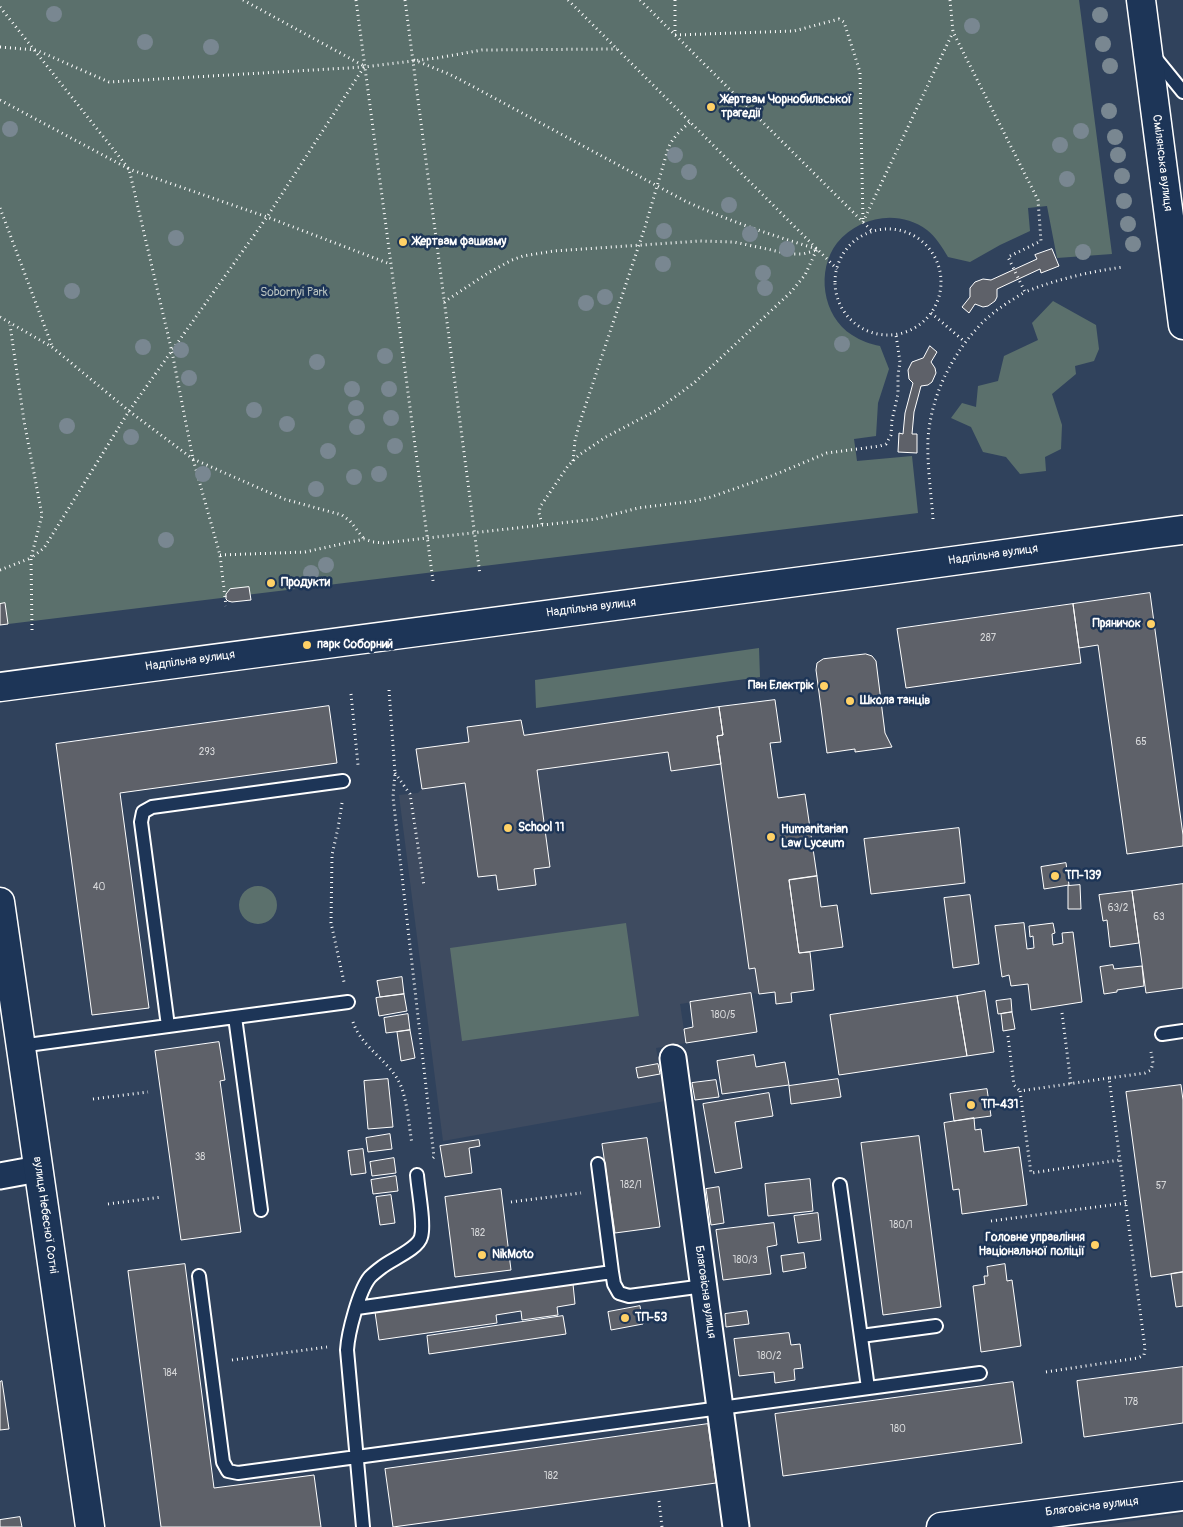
<!DOCTYPE html>
<meta charset="utf-8">
<style>
body{margin:0}
canvas{display:block;background:#30425c}
</style>
<canvas width="1183" height="1527"></canvas>
<script>
const g = document.querySelector('canvas').getContext('2d');
g.lineJoin = 'round';
function fill(path, color) {
  g.fillStyle = color;
  g.fill(path, 'evenodd');
}
function stroke(path, color, width, dash) {
  g.strokeStyle = color;
  g.lineWidth = width;
  g.lineCap = dash ? 'butt' : 'round';
  g.setLineDash(dash || []);
  g.stroke(path);
}
function write(font, color, halo, rows, align = 'center') {
  g.font = font + ' Pangolin,sans-serif';
  g.lineWidth = 5;
  g.setLineDash([]);
  g.textBaseline = 'middle';
  g.strokeStyle = halo;
  g.fillStyle = color;
  for (const [text, x, y, turn = 0] of rows) {
    g.save();
    g.translate(x, y);
    g.rotate((+turn || 0) * Math.PI / 180);
    g.textAlign = isNaN(turn) ? turn : align;
    if (halo) g.strokeText(text, 0, 0);
    g.fillText(text, 0, 0);
    g.restore();
  }
}
fill(new Path2D(`
 M775,700L781,742L770,744L778,797L805,794L821,907L837,905L843,947L810,952L814,990L791,993L776,1004L774,992L759,994L751,993L680,1004L686,1043L656,1048L665,1101L443,1141L399,795L418,793L422,789L416,749L469,742L467,727L521,720L524,734Z
 M1183,1514V1527H1089L1104,1525Z`), '#3e4b60');
fill(new Path2D(`
 M0,0H1079L1112,254L1057,258L1047,206L1028,208L1030,231L1000,245L970,262L948,257C942,247 936,237 927,230C899,209 859,216 837,243C816,270 822,316 852,335C861,341 870,344 880,346L889,369L878,403L876,436L854,439L857,461L912,456L918,513L0,625Z
 M1053,301L1096,325L1099,349L1094,361L1075,366L1076,374L1052,394L1062,425L1061,449L1045,457L1046,471L1020,474L1006,457L983,452L971,427L951,418L962,403L976,407L978,386L998,381L1004,356L1038,340L1032,323Z
 M759,648L760,677L536,708L535,680Z
 M239 905a19 19 0 1 1 38 0a19 19 0 1 1-38 0Z
 M626,923L639,1016L462,1041L450,948Z`), '#5b706c');
const building = new Path2D(`
 M1052,249L1059,266L1041,273L1040,269L997,289V297L995,301L988,306L983,307L975,304L969,313L962,307L970,297V288L975,282L983,279L991,280L1037,259L1035,255Z
 M930,346L937,352L931,362L935,368L936,373L932,382L928,385L921,386L914,412L912,434H917V453L898,452L899,433L903,434L905,413L913,383L909,379L908,370L912,362L923,358Z
 M249,587L251,600L232,602L228,601L226,599V594L230,589Z
 M1150,593L1183,835V846L1127,854L1098,645L1079,648L1073,604Z
 M5,603L8,624L0,625V604Z
 M1073,604L1081,663L906,688L897,629Z
 M866,654L872,656L876,661L885,733L892,747L855,752V749L827,753L816,670L817,663L823,659Z
 M775,700L781,742L770,743L778,798L805,794L817,876L789,880L799,953L810,952L814,990L791,993L792,1002L776,1004L775,992L759,994L755,968L749,969L717,736L723,735L719,707Z
 M329,706L337,763L120,793L149,1008L92,1015L56,744Z
 M719,707L723,735L717,736L721,764L671,771L668,752L537,770L550,867L534,869L536,885L498,890L496,875L478,877L465,783L422,789L416,749L469,742L467,727L521,720L524,735Z
 M959,828L965,883L871,894L864,839Z
 M1066,863L1069,885L1044,889L1041,867Z
 M817,876L821,907L837,905L843,947L799,953L789,880Z
 M1183,884V988L1146,993L1132,891Z
 M1080,885L1081,909H1068V886Z
 M1132,891L1139,943L1110,947L1107,920L1103,921L1099,895Z
 M970,895L979,964L953,968L944,898Z
 M1024,923L1027,949L1034,948L1033,936L1030,937L1029,926L1053,923L1055,933L1052,934L1053,945L1063,943L1062,933L1073,932L1082,1002L1031,1010L1028,984L1011,986L1009,975L1002,977L995,926Z
 M1113,965L1114,969L1142,966L1144,986L1117,990V992L1104,994L1100,967Z
 M402,977L404,994L380,997L377,981Z
 M985,991L994,1052L967,1056L957,996Z
 M751,993L757,1032L686,1043L684,1029L693,1027L690,1002Z
 M404,994L407,1011L379,1016L376,998Z
 M957,996L967,1056L839,1075L830,1015Z
 M1011,999L1012,1012L998,1014L996,1001Z
 M1012,1012L1015,1029L1003,1031L1001,1014Z
 M408,1014L410,1030L386,1033L384,1018Z
 M410,1030L415,1058L401,1061L397,1032Z
 M219,1042L225,1080L220,1081L241,1232L181,1240L155,1051Z
 M754,1055L756,1067L785,1062L789,1085L722,1094L717,1061Z
 M658,1064L660,1074L638,1078L636,1068Z
 M388,1079L393,1127L368,1129L364,1081Z
 M838,1079L841,1097L791,1104L789,1086Z
 M716,1080L719,1097L695,1100L692,1083Z
 M1181,1085L1183,1100V1272L1151,1277L1126,1092Z
 M987,1089L991,1116L954,1121L950,1094Z
 M769,1093L773,1116L735,1122L742,1168L715,1173L703,1104Z
 M974,1118L975,1130L981,1129L984,1152L1019,1147L1027,1205L962,1214L959,1189L953,1190L944,1123Z
 M390,1134L392,1149L368,1152L366,1138Z
 M919,1136L941,1307L883,1315L861,1143Z
 M647,1138L660,1227L615,1233L602,1144Z
 M479,1140L480,1146L469,1148L472,1173L445,1177L440,1146Z
 M363,1149L366,1173L351,1175L348,1151Z
 M394,1158L396,1173L372,1176L370,1162Z
 M396,1176L398,1191L373,1194L371,1180Z
 M810,1179L813,1211L768,1216L765,1184Z
 M719,1187L724,1223L711,1225L706,1189Z
 M501,1189L511,1270L455,1277L445,1197Z
 M391,1195L395,1223L380,1225L376,1197Z
 M818,1213L821,1240L798,1243L794,1216Z
 M774,1223L777,1245L767,1247L771,1274L723,1280L716,1230Z
 M804,1253L806,1268L783,1272L781,1256Z
 M185,1264L214,1488L314,1475L321,1527H161L128,1271Z
 M1005,1264L1007,1281L1012,1280L1021,1346L981,1352L973,1286L985,1284L984,1276H988L987,1267Z
 M1183,1272V1306L1176,1307L1171,1274Z
 M573,1284L575,1304L557,1307L558,1315L522,1320L521,1311L496,1315L497,1323L379,1340L375,1312Z
 M640,1306L643,1324L611,1330L608,1312Z
 M747,1311L749,1324L726,1327L725,1314Z
 M563,1316L566,1334L429,1354L427,1336Z
 M789,1333L791,1345L800,1344L803,1368L794,1369L795,1380L775,1383L774,1372L739,1376L734,1339Z
 M1183,1367V1423L1084,1437L1077,1381Z
 M2,1381L9,1429L0,1430V1382Z
 M1013,1382L1022,1443L783,1476L775,1414Z
 M708,1424L716,1483L393,1527L385,1469Z
 M20,1517L22,1527H0V1520Z`);
fill(building, '#5e6169');
stroke(building, '#fff', 1);
const service = new Path2D(`
 M1153,55L1183,92
 M235,1017L348,1002
 M168,1026L141,822L143,812L152,807L343,781
 M1162,1034L1183,1031
 M20,1046L235,1017L261,1210
 M840,1185L868,1388
 M612,1272L614,1284L619,1293L629,1296L704,1286
 M199,1276L223,1462L228,1471L238,1473L980,1373
 M357,1308L612,1272L598,1164
 M861,1336L936,1326
 M363,1527L347,1350C348,1333 359,1290 370,1277C374,1273 378,1270 382,1267C392,1259 418,1249 421,1237C425,1224 418,1190 417,1175`);
const minor = new Path2D(`
 M673,1058L736,1527
 M0,1176L38,1169`);
const secondary = new Path2D(`
 M1141,0L1183,325
 M0,687L879,571L1151,534L1183,530
 M0,902L90,1527
 M941,1527L1183,1496`);
stroke(service, '#fff', 16);
stroke(minor, '#fff', 29);
stroke(secondary, '#fff', 31);
stroke(new Path2D(`
 M243,0L364,66
 M356,0L433,581
 M405,0L480,575
 M568,0L837,269
 M640,0L872,231
 M675,0V35L794,31L839,19L844,22L860,72L863,223
 M950,0L953,32L1038,200L1041,241L1008,257L1025,292C1057,279 1089,272 1123,267
 M0,7L129,169L172,352L193,459L220,555L226,606
 M0,47L36,50L109,82L364,67L437,58L482,50L617,49
 M414,60L449,74L472,86L685,201C729,221 771,235 817,249
 M0,100L129,169L267,217L390,264
 M0,208L52,346
 M863,222L953,32
 M835 282a53 53 0 1 1 106 0a53 53 0 1 1-106 0Z
 M444,302L488,273L512,260L523,256L554,251L700,241L734,242L790,254H803L817,250
 M931,313L965,342
 M0,317L52,347L129,411L193,459L284,499L342,515L350,521L364,539
 M573,461L575,441L579,425L645,227L668,149C672,138 681,130 690,122
 M933,519C931,492 927,465 928,439C931,395 952,354 982,323C995,310 1010,301 1025,292
 M542,524L539,513L540,507L568,466L579,455L606,437L657,410L694,383L791,292L805,275L817,249
 M220,555L305,552L364,539L373,542L383,543L596,519L638,508L694,501L711,497L774,475L827,453L880,446L886,444L891,435L892,420L898,394V375L900,362L896,335
 M0,570L31,558L42,515L24,421L10,325
 M32,630L31,558L44,548L129,411L267,217L364,67
 M389,690L395,773L393,797L434,1157L431,1160
 M351,694L358,765
 M395,773L410,794L424,886
 M342,803L338,828L332,855L331,923L344,982
 M1062,1013L1071,1084
 M353,1022C361,1046 386,1059 398,1080C407,1095 409,1126 412,1144
 M1008,1036L1014,1085L1020,1091
 M1109,1078L1020,1091L1031,1173L1120,1160
 M93,1099L148,1092
 M511,1202L581,1193
 M108,1204L162,1197
 M991,1221L1126,1203
 M232,1360L327,1347
 M1046,1372L1138,1358L1144,1355L1145,1348L1109,1078L1145,1073L1151,1070L1153,1063L1151,1052
 M659,1501L662,1527`), '#fff', 3, [1, 4]);
stroke(service, '#1d3557', 12);
stroke(minor, '#1d3557', 25);
stroke(secondary, '#1d3557', 28);
g.fillStyle = '#798791';
for (const [x, y] of [
 [54,14],
 [1100,15],
 [972,26],
 [145,42],
 [1103,44],
 [211,47],
 [1110,66],
 [1109,111],
 [10,129],
 [1081,131],
 [1115,137],
 [1060,145],
 [675,155],
 [1118,155],
 [689,172],
 [1122,176],
 [1067,179],
 [1124,201],
 [729,205],
 [1128,224],
 [664,231],
 [750,234],
 [176,238],
 [1133,244],
 [787,249],
 [1083,252],
 [663,264],
 [763,273],
 [765,288],
 [72,291],
 [605,297],
 [586,303],
 [842,344],
 [143,347],
 [181,350],
 [385,356],
 [317,362],
 [189,378],
 [352,389],
 [389,389],
 [356,408],
 [254,410],
 [391,418],
 [287,424],
 [67,426],
 [357,427],
 [131,437],
 [395,446],
 [328,451],
 [203,474],
 [379,474],
 [354,477],
 [316,489],
 [166,540],
 [326,565],
 [311,573]
]) {
  g.beginPath();
  g.arc(x, y, 8, 0, 2 * Math.PI);
  g.fill();
}
for (const [x, y, r, color] of [
 [711,107,5,"#ffd166"],
 [403,242,5,"#ffd166"],
 [271,583,5,"#ffd166"],
 [1151,624,5,"#ffd166"],
 [307,645,5,"#ffd166"],
 [824,686,5,"#ffd166"],
 [850,701,5,"#ffd166"],
 [508,828,5,"#ffd166"],
 [771,837,5,"#ffd166"],
 [1055,876,5,"#ffd166"],
 [971,1105,5,"#ffd166"],
 [1095,1245,5,"#ffd166"],
 [482,1255,5,"#ffd166"],
 [625,1318,5,"#ffd166"]
]) {
  const dot = new Path2D();
  dot.arc(x, y, r, 0, 2 * Math.PI);
  g.fillStyle = color;
  g.fill(dot);
  stroke(dot, '#1d3557', 2);
}
write('10px', '#d7d8da', null, [
 ["287",988,638],
 ["65",1141,742],
 ["293",207,752],
 ["40",99,887],
 ["63/2",1118,908],
 ["63",1159,917],
 ["180/5",723,1015],
 ["38",200,1157],
 ["182/1",631,1185],
 ["57",1161,1186],
 ["180/1",901,1225],
 ["182",478,1233],
 ["180/3",745,1260],
 ["180/2",769,1356],
 ["184",170,1373],
 ["178",1131,1402],
 ["180",898,1429],
 ["182",551,1476]
]);
write('bold 12px', '#fff', '#1d3557', [
 ["Жертвам Чорнобильської",721,100],
 ["трагедії",721,114],
 ["Жертвам фашизму",413,242],
 ["Продукти",281,583],
 ["Пряничок",1141,624,"right"],
 ["парк Соборний",317,645],
 ["Пан Електрік",814,686,"right"],
 ["Школа танців",860,701],
 ["School 11",518,828],
 ["Humanitarian",781,830],
 ["Law Lyceum",781,844],
 ["ТП-139",1065,876],
 ["ТП-431",981,1105],
 ["Головне управління",1085,1238,"right"],
 ["Національної поліції",1085,1252,"right"],
 ["NikMoto",492,1255],
 ["ТП-53",635,1318]
], 'left');
write('12px', '#fff', '#1d3557', [
 ["Смілянська вулиця",1162,163,83],
 ["Надпільна вулиця",993,555,-8],
 ["Надпільна вулиця",591,608,-7],
 ["Надпільна вулиця",190,661,-8],
 ["вулиця Небесної Сотні",45,1215,82],
 ["Благовісна вулиця",705,1292,82],
 ["Благовісна вулиця",1092,1507,-7]
]);
write('12px', '#b5bfbd', '#1d3557', [
 ["Sobornyi Park",294,293]
]);
</script>
